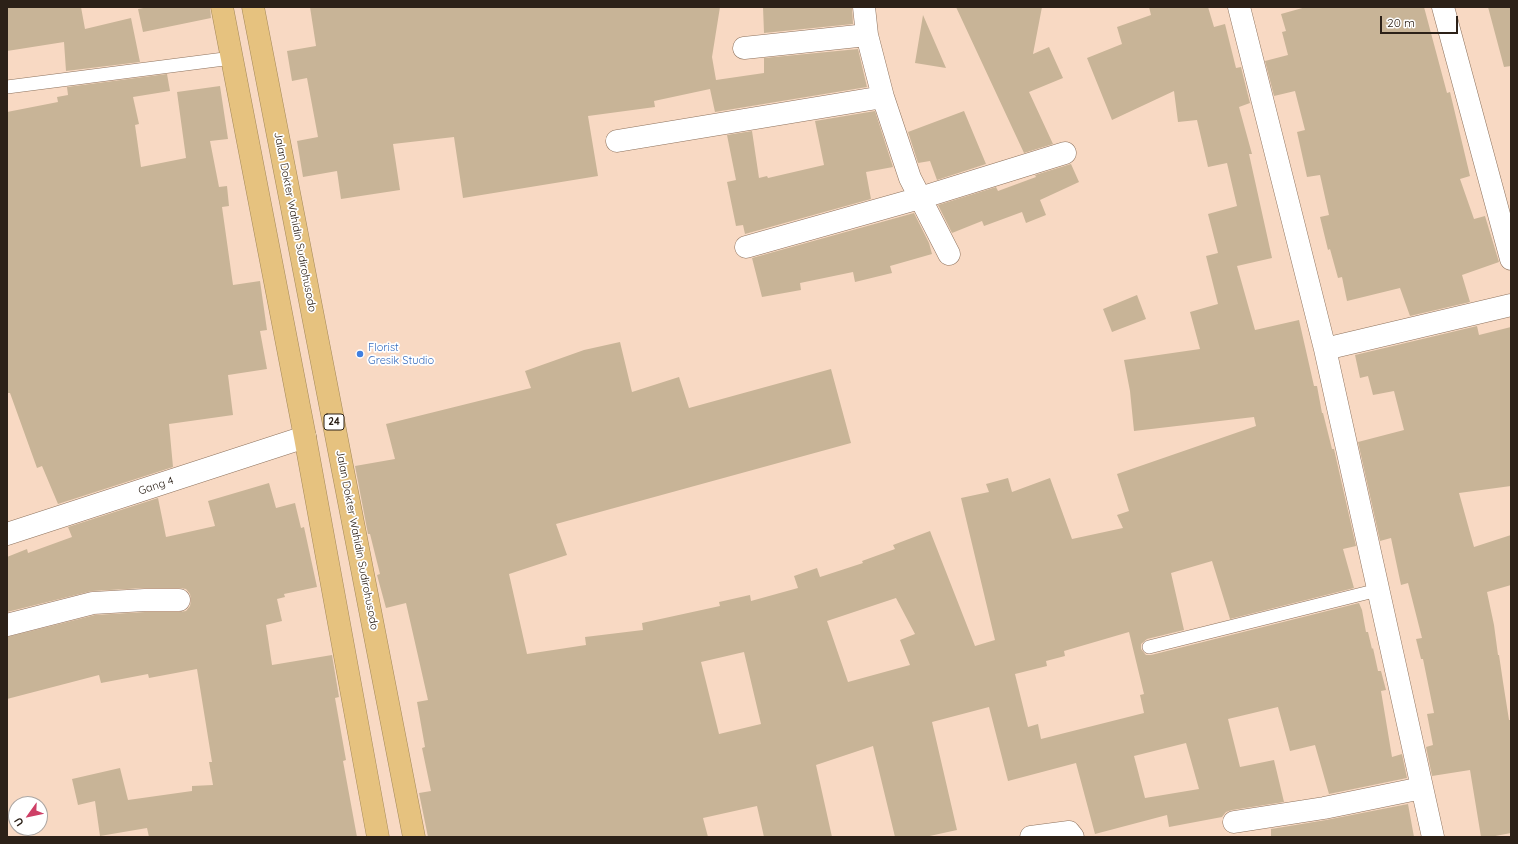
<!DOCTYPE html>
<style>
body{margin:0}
#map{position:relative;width:1518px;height:844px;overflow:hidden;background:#f8d9c3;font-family:Quicksand,sans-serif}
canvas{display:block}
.frame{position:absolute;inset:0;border:8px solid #2c2118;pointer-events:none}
.north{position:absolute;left:8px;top:796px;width:40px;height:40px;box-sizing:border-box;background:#fff;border:1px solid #aba6a3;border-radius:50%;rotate:237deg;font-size:11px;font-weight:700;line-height:16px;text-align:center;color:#2c2118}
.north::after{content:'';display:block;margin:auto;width:14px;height:18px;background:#ce3f66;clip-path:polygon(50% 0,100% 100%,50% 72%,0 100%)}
.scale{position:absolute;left:1380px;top:16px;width:78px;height:18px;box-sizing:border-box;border:2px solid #2c2118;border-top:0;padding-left:5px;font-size:12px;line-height:14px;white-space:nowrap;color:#2c2118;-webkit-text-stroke:3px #fff;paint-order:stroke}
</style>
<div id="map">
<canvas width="1518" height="844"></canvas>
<div class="frame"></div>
<div class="north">U</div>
<div class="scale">20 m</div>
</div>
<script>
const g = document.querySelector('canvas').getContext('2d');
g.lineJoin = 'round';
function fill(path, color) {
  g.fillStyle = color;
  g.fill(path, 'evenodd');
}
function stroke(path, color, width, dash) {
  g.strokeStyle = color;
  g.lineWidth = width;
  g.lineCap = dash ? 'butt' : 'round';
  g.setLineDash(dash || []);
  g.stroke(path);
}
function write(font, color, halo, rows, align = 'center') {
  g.font = font + ' Quicksand,sans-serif';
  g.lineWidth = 3.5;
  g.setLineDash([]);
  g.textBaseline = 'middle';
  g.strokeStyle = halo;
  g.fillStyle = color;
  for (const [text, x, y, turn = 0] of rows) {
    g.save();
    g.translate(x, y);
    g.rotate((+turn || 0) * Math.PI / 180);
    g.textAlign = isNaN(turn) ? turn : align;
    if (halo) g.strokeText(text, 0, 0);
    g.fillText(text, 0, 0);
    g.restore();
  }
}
fill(new Path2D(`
 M7,7H81L85,29L131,18L140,62L66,71L64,42L7,51Z
 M149,7H210L211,18L143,32L138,9Z
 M310,7H720L712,57L716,80L764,73V58L858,49L867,87L715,112L710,89L654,101L655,107L588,116L598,176L463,198L454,137L393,144L400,190L341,199L337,171L303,177L297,141L318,137L307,78L292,81L287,51L316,46Z
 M763,7H852L853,24L764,33Z
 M956,7H1042L1033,54L1049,47L1063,78L1029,92L1053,144L1024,153Z
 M1149,7H1208L1214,27L1225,24L1236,68L1241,67L1250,103L1239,107L1252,154H1249L1272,258L1237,266L1255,330L1299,320L1314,386H1317L1322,413H1323L1332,449H1334L1356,546L1343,549L1354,588L1230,619L1212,561L1171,573L1184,630L1147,639L1141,644V649L1146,655H1151L1359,603L1362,610L1366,632H1368L1372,649L1373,648L1378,671H1381L1386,690L1381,691L1392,757L1402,754L1407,778L1329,794L1315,745L1290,751L1278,707L1228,719L1240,767L1274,760L1284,802L1232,810L1226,812L1222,817L1169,827L1167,815L1095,834L1076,763L1008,781L989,707L932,722L957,830L925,837H895L873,746L816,765L832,837H764L757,806L703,818L708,837H428L419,793L431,791L422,748L425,747L417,702L428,700L406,603L386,608L377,575L380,574L370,534H368L355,466L395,459L386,424L531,388L525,371L584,350L620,342L632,392L679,377L689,408L831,369L851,443L556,524L567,555L509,574L527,654L586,645L585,637L643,630L642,623L720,606L719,602L750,595L751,601L798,588L794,576L817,568L820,577L863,563L862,561L895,549L893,545L930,531L975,646L995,640L961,498L989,492L986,484L1008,478L1012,492L1050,478L1072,539L1123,528L1117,515L1129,511L1117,474L1256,426L1254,417L1134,431L1130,391L1124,360L1200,349L1190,312L1218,304L1206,256L1218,253L1208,214L1237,206L1227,163L1208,167L1197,120L1178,122L1174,91L1112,120L1087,58L1122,44L1117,27L1151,15ZM896,598L915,634L900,640L910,665L848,682L827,621ZM1129,632L1144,694L1140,695L1144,713L1041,739L1038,724L1028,727L1015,674L1047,666L1046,661L1065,656L1064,651ZM744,652L761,724L719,734L701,662ZM1186,743L1199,789L1145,798L1134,756Z
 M1306,7H1424L1447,93L1450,92L1470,176L1460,179L1474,219L1485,216L1499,262L1462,275L1470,302L1410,316L1400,288L1347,301L1342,277L1338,278L1330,249L1328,250L1320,217L1329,215L1320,175L1307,177L1297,132L1305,130L1295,91L1274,96L1265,61L1288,55L1282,32L1286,31L1281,14Z
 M1488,7H1511V66L1504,67Z
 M923,15L946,68L915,63Z
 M167,74L170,91L133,97L139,124L135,125L141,167L186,158L177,92L220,86L228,139L210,141L219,187L227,186L229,206L222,207L233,285L260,281L267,330L260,331L267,369L228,375L233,415L169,424L173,467L58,504L42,466L37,468L10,393H7V112L58,102L57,97L68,95L67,87Z
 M875,111L893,167L866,172L871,199L745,234L743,225L736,226L727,182L736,180L727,135L752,131L759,178L767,176L768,178L824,165L815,121Z
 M964,111L986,164L937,180L930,161L918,163L908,132Z
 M1071,164L1079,182L1040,200L1046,215L1026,223L1022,212L984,226L982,221L952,233L938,205L996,187L998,191L1036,177L1035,175Z
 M914,213L929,243L932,254L890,266L892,273L855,282L853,272L800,283L801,290L762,297L752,258Z
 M1137,295L1146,319L1112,332L1103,309Z
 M1477,326L1479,335L1511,327V486L1459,493L1474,547L1511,535V585L1487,592L1494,625L1498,655H1499L1503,682L1509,720H1511V833L1490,837H1481L1470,770L1432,776L1426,747L1433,745L1427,714L1434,713L1423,659H1421L1416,639L1422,638L1408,583L1401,585L1391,538L1380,541L1358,442L1404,430L1394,391L1373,395L1368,376L1360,378L1355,355Z
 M269,483L276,508L295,503L301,528L304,527L317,587L284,594L285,597L277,599L282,621L266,625L272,665L332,655L339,697L335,698L346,760L343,761L357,837H149L147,828L100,836L95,801L78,805L72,779L120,768L128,800L192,791V786L213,785L209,762H212L197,669L149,678L148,674L101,683L99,675L7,699V637L95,615L145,612H179L186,611L190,606L191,600L190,594L186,589L179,588H144L92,591L7,612V557L27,549L28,553L72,537L68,527L158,498L166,537L215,526L208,501Z
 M1408,804L1414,837H1271V829L1326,820Z`), '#c8b497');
const lane = new Path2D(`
 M7,87L232,58
 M1149,647L1378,590`);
const street = new Path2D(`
 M864,7L867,35L883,97L910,178L949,254
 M1239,7L1325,349L1433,837
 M1443,7L1511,259
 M744,48L867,35
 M617,141L883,97
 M746,247L920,198L1065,153
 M1325,349L1511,305
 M7,534L305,437
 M7,625L93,603L145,600H179
 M1234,822L1324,808L1422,788
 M1031,837L1069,832L1073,837`);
const highway = new Path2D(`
 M222,7L305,437L378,837
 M253,7L414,837`);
stroke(lane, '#8d725d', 14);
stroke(street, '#8d725d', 23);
stroke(highway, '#a58a5b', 23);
stroke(lane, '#fff', 13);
stroke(street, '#fff', 22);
stroke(highway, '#e6c27f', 22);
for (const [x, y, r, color] of [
 [360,354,4,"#3f7fe0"]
]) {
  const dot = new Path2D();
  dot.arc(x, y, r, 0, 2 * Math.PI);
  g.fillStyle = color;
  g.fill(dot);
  stroke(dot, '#fff', 1.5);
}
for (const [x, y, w] of [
 [334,422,20]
]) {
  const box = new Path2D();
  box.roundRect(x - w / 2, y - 8, w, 16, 3);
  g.fillStyle = '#fff';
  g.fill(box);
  stroke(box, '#2c2118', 1);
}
write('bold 10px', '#2c2118', null, [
 ["24",334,422]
]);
write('11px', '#2c2118', '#fff', [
 ["Jalan Dokter Wahidin Sudirohusodo",295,222,79],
 ["Gang 4",156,486,-18],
 ["Jalan Dokter Wahidin Sudirohusodo",357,540,79]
]);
write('11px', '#366cbe', '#fff', [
 ["Florist",368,348],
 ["Gresik Studio",368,361]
], 'left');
</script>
